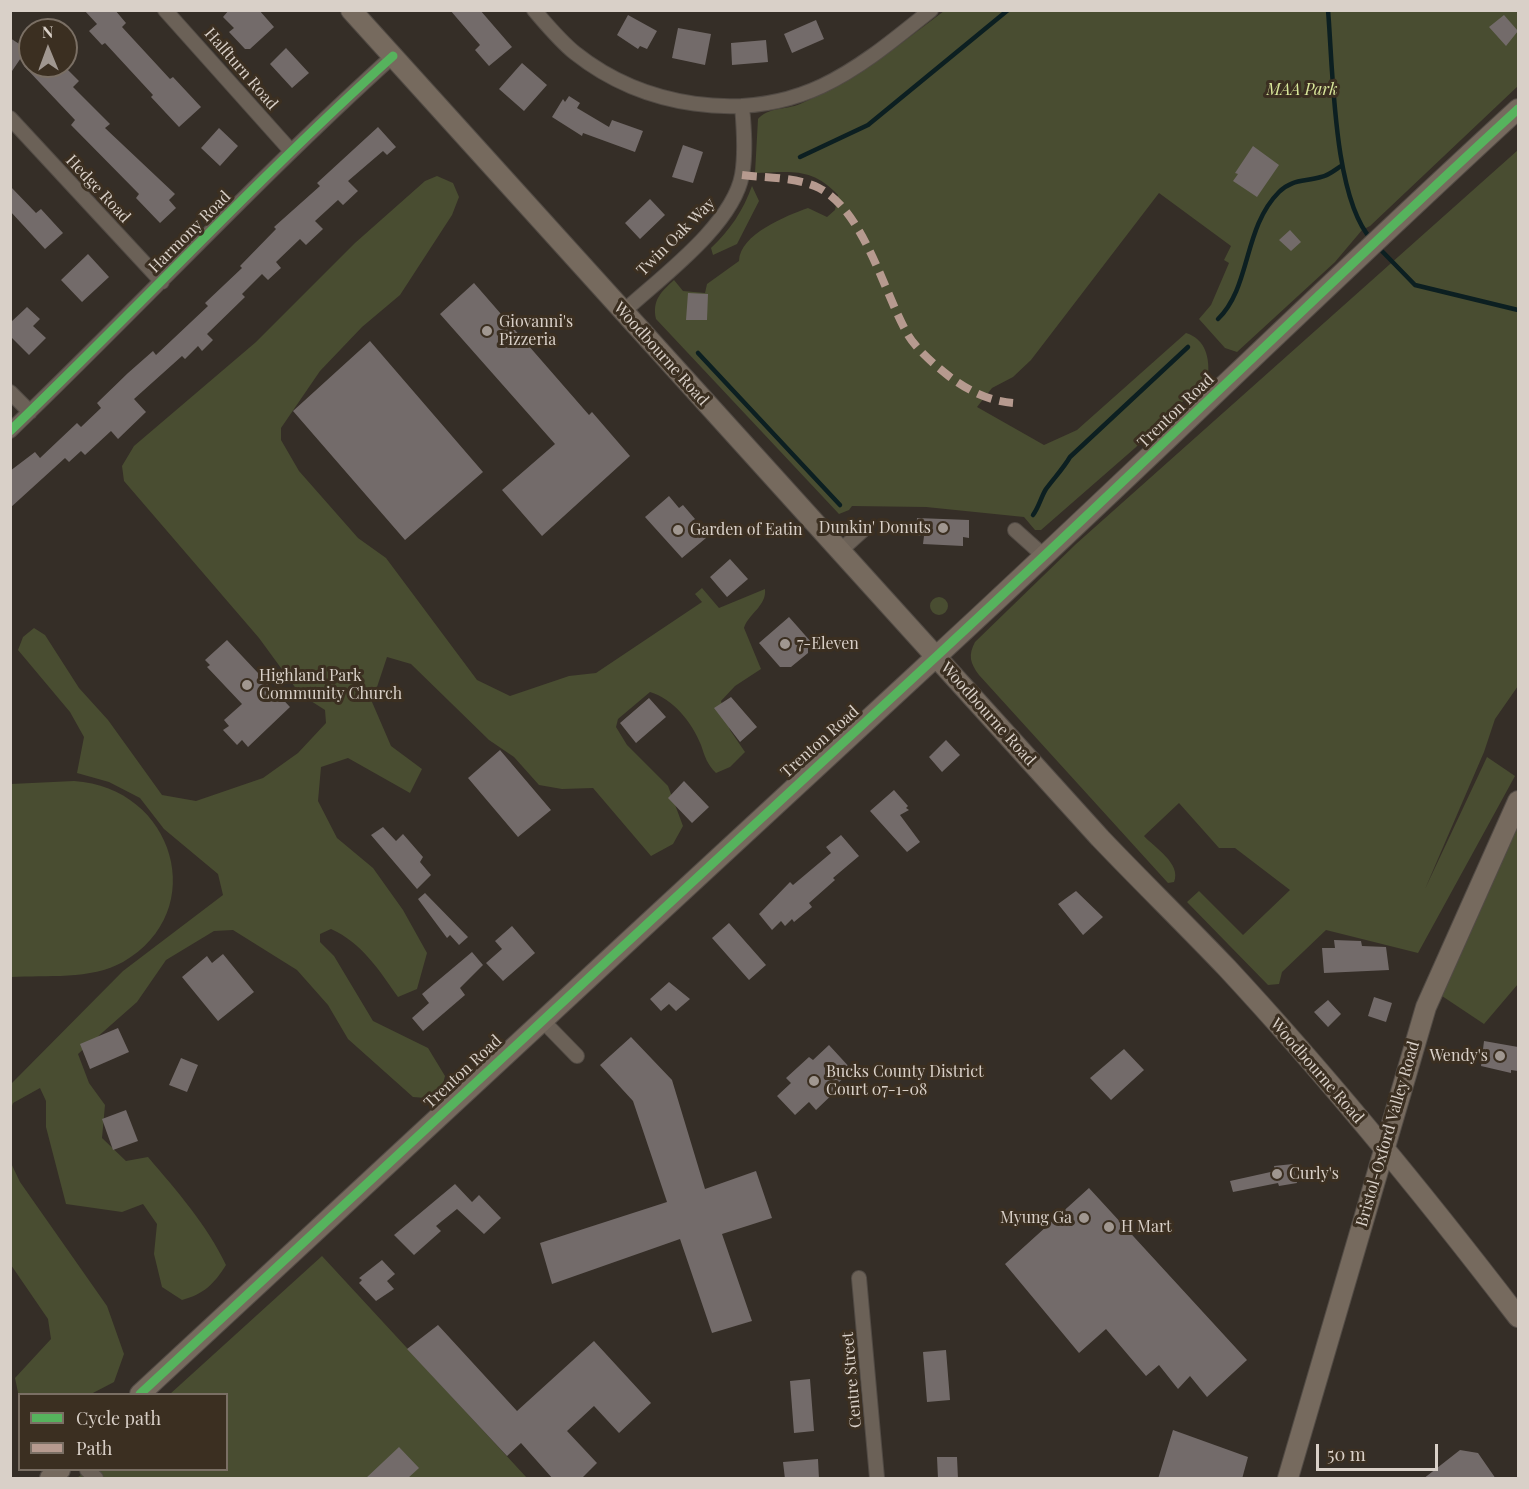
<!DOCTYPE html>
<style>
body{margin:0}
#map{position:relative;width:1529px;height:1489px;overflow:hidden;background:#352e27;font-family:"Playfair Display",serif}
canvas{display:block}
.frame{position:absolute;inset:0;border:12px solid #d9d0c8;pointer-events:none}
.legend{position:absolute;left:18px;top:1393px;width:210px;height:78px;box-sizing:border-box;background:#3b2f21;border:2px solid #7a6f64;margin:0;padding:8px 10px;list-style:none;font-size:18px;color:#d9d0c8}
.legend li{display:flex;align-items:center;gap:12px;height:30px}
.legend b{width:30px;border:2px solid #7a6f64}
.north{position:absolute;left:18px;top:18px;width:60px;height:60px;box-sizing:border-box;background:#3b2f21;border:2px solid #7a6f64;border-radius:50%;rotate:359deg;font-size:16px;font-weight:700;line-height:24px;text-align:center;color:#d9d0c8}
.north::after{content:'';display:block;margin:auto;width:21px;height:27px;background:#a09790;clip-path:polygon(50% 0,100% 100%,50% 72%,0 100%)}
.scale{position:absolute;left:1316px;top:1444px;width:122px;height:27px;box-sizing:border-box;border:3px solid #d9d0c8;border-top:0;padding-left:8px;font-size:18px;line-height:21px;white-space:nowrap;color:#d9d0c8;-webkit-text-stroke:4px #3b2f21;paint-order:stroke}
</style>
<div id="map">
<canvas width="1529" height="1489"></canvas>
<div class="frame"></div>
<ul class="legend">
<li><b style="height:8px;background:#56b35d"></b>Cycle path</li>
<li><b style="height:8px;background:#b69a8f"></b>Path</li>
</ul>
<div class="north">N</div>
<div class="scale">50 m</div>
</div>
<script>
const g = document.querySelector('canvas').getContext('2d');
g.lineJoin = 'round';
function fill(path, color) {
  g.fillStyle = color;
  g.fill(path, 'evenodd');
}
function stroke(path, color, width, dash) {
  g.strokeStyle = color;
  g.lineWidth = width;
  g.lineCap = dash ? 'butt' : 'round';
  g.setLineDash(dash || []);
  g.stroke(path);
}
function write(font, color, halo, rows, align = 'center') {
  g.font = font + ' "Playfair Display",serif';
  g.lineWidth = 6;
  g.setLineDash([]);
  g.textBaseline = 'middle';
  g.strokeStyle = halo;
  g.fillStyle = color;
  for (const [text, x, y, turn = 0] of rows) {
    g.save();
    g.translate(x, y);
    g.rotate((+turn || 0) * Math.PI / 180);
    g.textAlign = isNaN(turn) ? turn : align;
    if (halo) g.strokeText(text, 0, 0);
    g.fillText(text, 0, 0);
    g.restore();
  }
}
fill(new Path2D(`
 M944,11H1518V86L1370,226L1362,230L1335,262L1237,352L1225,348L1199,319L1211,305L1229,263L1224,260L1231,246L1159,193L1031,360L1013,377L992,388L977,407L1044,445L1077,430L1186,333C1206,339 1210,359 1208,377L1135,448L1041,530H1035L1024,517L926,507L852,506L849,510L839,514L656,319C652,300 661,292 674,280L683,291L705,293L707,284L739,261C740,234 786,216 808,208L827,217L835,210L838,195C812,167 791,172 755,173L758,119C768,107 786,110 800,104C854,81 898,46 944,11Z
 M1518,150V686L1495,719L1484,752L1425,889L1487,757L1515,776L1418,953L1326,930L1282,972L1279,984L1268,985L1187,902L1199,891L1243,935L1290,890L1235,848H1219L1179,803L1144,836C1154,847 1182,864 1174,882L1168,883L979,675C970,663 968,655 975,642L1076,544Z
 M437,176L453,183L459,197L452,215L400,295L362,327L320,371L281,428V440L299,471L358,538L386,558L477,680L510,696L569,676L596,673L702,602L695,594L702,588L719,608L765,589C767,606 748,614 744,628L761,669L735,686L721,701L730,730L745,752L730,767L716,773C707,764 705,757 701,745C692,722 673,699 650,692L618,719L616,727L627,745L668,786L683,826L673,844L651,856L593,788L562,789L539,785L514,757L489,740L411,664L387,657L372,702L391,746L422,769L410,793L348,758L321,767L318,801L337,838L373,868L403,910L427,953L417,989L398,997C379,970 362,943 331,929L320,934V942L334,956L373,1021L428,1048L445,1076L439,1099L413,1097L348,1039L328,1005L297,970L233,930L214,931L166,960L137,1002L78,1054L89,1083L105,1105L102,1138L126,1161L148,1157C177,1191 207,1225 226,1265C214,1284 204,1294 182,1300L162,1287L154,1254L157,1224L143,1204L122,1212L66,1204L46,1127V1101L40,1088L13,1103L11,1109V1084L123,971L223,895L218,874L164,829L140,798L109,782L77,773L84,737L70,712L18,650L23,637L34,628L45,635L79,688L108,720L162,795L196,801L263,778L298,753L326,723L325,710L300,694L259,638L124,481L122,466L134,446L256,342L355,243L425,181Z
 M752,186L759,201L737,244L713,255L711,248C730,230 743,211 752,186Z
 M930 606a9 9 0 1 1 18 0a9 9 0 1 1-18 0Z
 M74,781C174,787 212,911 123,962C91,980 46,975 11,977V784Z
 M1518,809V984L1484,1024L1442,996Z
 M10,1161L20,1182L107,1306L124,1354L114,1382L91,1394L19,1397L15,1378L51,1339L48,1319L11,1265Z
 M322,1256L527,1478H77L87,1470H226V1394H170Z`), '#494d31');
stroke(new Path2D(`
 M1328,10C1333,68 1333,199 1372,240
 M800,157L868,125L1008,10
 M1377,246L1415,285L1518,310
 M1218,319C1251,287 1243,228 1279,192C1292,179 1304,182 1321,177C1328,176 1335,170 1341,166
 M698,353L840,505
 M1033,515C1039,507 1041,497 1046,489C1054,478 1063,469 1070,457L1188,347`), '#0c1f21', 4.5);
fill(new Path2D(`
 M84,10H115L126,23L122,27L170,79L173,77L201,107L179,127L151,97L153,95L105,43L102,45L89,31L97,24Z
 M229,10H259L274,27L250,49H245L229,32L234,28L223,17Z
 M450,10H480L512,47L489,66L475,50L480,45Z
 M628,15L657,31L647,49L640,46L638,49L617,35Z
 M1504,15L1518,31L1506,46L1489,27Z
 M816,20L824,39L792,53L784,34Z
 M678,28L711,34L705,65L672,58Z
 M10,38L27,49L10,74Z
 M766,40L768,62L732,65L731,43Z
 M286,48L309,73L292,88L270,64Z
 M522,63L547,85L524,111L499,89Z
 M24,66H64L79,81L73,87L110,124L105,128L175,194L169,200L176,208L160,223L136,198L139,194L71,125L75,120Z
 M569,96L580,103L577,108L609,127L612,120L643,131L635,152L583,133L582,136L552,117L563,99L565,102Z
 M378,127L396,147L387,155L383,151L348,181L358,191L343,205L338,200L315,221L323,229L306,245L300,239L276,262L281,268L268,280L262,274L242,294L245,297L207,334L213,340L202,351L198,346L185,359L182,356L134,399L146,412L118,439L111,431L85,455L81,451L69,462L65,458L10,508V471L35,452L40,458L77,423L81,427L101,408L97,403L128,373L153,351L156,355L208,306L205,303L242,268L240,266L276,229L274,227L320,186L317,183Z
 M219,128L238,146L220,166L201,148Z
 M683,145L703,152L693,183L672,177Z
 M1253,146L1279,165L1257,197L1233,181L1238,174L1235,173Z
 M10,186L36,213L41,209L63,233L45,249L10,211Z
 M650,199L665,215L640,239L625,223Z
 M1290,230L1301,242L1291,251L1279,240Z
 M88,254L109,277L82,302L61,280Z
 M474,283L589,415L592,412L630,456L542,536L502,490L555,444L440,314Z
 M688,293L708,294L707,320H686Z
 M27,307L40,319L33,326L46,338L29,355L10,336V323Z
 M370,341L483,472L405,540L293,411Z
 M669,496L679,508L683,505L695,519L692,521L706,538L682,558L645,517Z
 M917,518L969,520V538L963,537V546L923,544L924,536H916Z
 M730,559L748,579L727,597L710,577Z
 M789,617L812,643L808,646V653L791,667H780L759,643Z
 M227,640L290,707L248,747L242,740L237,745L223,730L229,726L224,720L242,704L207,667L210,665L205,660Z
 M731,697L757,727L740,742L714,708Z
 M649,698L666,717L636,743L620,723Z
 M946,740L960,755L942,772L929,757Z
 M500,750L551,810L518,837L468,778Z
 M684,781L709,807L692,823L668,798Z
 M894,790L908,806L906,808L909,810L900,815L920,842L907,852L870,811Z
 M383,827L396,841L403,834L423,857L420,862L431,875L417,889L371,835Z
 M841,835L859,856L833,878L835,880L809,903L812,907L794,922L792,919L785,926L781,921L772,930L759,914L790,882L793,885L831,853L826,847Z
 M1076,891L1103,917L1083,935L1058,904Z
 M425,893L468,937L459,945L450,935L447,938L418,899Z
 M729,923L766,965L749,980L712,938Z
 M512,926L535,953L503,981L486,963L502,949L495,941Z
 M1334,940L1361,941L1362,946L1386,947L1389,970L1324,973L1322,948H1335Z
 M472,952L483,965L460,988L465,995L423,1031L412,1018L429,1003L422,994Z
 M223,954L254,992L218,1021L182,977L207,956L212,963Z
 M669,982L690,999L676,1011L669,1004L661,1011L650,999Z
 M1374,997L1392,1003L1386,1022L1368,1016Z
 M1328,1000L1341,1014L1328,1027L1314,1012Z
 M118,1028L129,1052L90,1069L80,1044Z
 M631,1037L672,1080L705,1189L756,1171L772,1218L722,1234L752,1321L712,1333L680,1239L552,1284L540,1243L667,1202L633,1101L600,1065Z
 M1484,1041L1518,1047V1071L1511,1070V1073L1481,1066Z
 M829,1045L852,1070L835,1086L838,1089L816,1110L809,1102L795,1115L777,1096L791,1083L786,1078L809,1057L813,1060Z
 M1124,1049L1144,1070L1111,1100L1090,1078Z
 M181,1058L198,1065L187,1092L169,1085Z
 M126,1110L138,1141L113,1150L102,1119Z
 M1293,1164L1297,1183L1279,1186L1278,1183L1233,1192L1230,1181L1275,1171L1274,1166Z
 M455,1184L472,1202L479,1195L501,1218L484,1234L457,1209L436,1226L441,1231L414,1255L394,1235Z
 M1089,1188L1247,1360L1207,1397L1190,1376L1178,1389L1159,1365L1146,1376L1106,1329L1079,1353L1005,1264Z
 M382,1260L395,1274L387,1281L394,1289L376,1301L359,1283L362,1280L359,1278Z
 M438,1325L517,1411L594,1341L651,1403L619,1433L594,1406L567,1431L597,1463L581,1479H553L521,1443L507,1456L407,1349Z
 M946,1350L950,1400L927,1402L923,1352Z
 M810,1379L814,1431L794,1433L790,1381Z
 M1173,1430L1248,1457L1242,1479H1158Z
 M399,1447L419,1468L407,1479H365Z
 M1460,1450L1478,1453L1496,1479H1423Z
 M937,1457H957L958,1479H938Z
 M818,1459L819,1479H785L783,1462Z`), '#736b6a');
const street = new Path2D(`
 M165,10L291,151
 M534,10C547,25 560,41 575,53C643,107 743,123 822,86C862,67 896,38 931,10
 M10,118L162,282
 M623,312C660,278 733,225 742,175C746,153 744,128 742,106
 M10,392L30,412
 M10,431C139,307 260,176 393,56
 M1015,530L1044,556
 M840,551L862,531
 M542,1020L577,1056
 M859,1278L877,1478
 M87,1470L96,1478`);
const secondary = new Path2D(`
 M351,10L1100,838C1142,882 1185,924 1227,968C1330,1079 1426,1197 1518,1317
 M140,1394C405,1146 673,901 939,654C1134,474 1323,288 1518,109
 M50,1478L60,1470
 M1288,1478L1426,1007L1518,801`);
stroke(street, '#524b45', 16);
stroke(secondary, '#524b45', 22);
stroke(street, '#6b6157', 14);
stroke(secondary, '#766a5e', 20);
stroke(new Path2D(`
 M742,175C766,178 797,177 819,188C864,211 884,293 908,335C917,350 936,366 950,377C969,391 989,401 1013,403`), '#b69a8f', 8, [15, 8]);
stroke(new Path2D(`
 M10,431C139,307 260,176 393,56
 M140,1394C405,1146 673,901 939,654C1134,474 1323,288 1518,109`), '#56b35d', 9);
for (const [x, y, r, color] of [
 [487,331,6,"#a09790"],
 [943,528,6,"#a09790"],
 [678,530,6,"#a09790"],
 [785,644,6,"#a09790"],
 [247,685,6,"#a09790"],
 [1500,1056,6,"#a09790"],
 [814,1081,6,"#a09790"],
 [1277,1174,6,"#a09790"],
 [1084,1218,6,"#a09790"],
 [1109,1227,6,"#a09790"]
]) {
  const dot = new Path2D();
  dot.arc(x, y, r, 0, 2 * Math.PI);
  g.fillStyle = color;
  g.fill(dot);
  stroke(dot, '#3b2f21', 2);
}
write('16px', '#d9d0c8', '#3b2f21', [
 ["Halfturn Road",241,69,49],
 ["Hedge Road",98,189,47],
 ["Harmony Road",190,232,-45],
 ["Twin Oak Way",676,237,-45],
 ["Woodbourne Road",661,354,48],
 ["Trenton Road",1176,411,-44],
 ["Woodbourne Road",988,714,48],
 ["Trenton Road",820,742,-42],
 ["Woodbourne Road",1317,1071,49],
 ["Trenton Road",463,1072,-43],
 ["Bristol-Oxford Valley Road",1388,1134,-74],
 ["Centre Street",852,1380,-95]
]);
write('italic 16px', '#dae89b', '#3b2f21', [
 ["MAA Park",1302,90]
]);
write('16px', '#d9d0c8', '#3b2f21', [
 ["Giovanni's",499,322],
 ["Pizzeria",499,340],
 ["Dunkin' Donuts",931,528,"right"],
 ["Garden of Eatin",690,530],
 ["7-Eleven",797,644],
 ["Highland Park",259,676],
 ["Community Church",259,694],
 ["Wendy's",1488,1056,"right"],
 ["Bucks County District",826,1072],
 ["Court 07-1-08",826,1090],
 ["Curly's",1289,1174],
 ["Myung Ga",1072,1218,"right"],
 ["H Mart",1121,1227]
], 'left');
</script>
